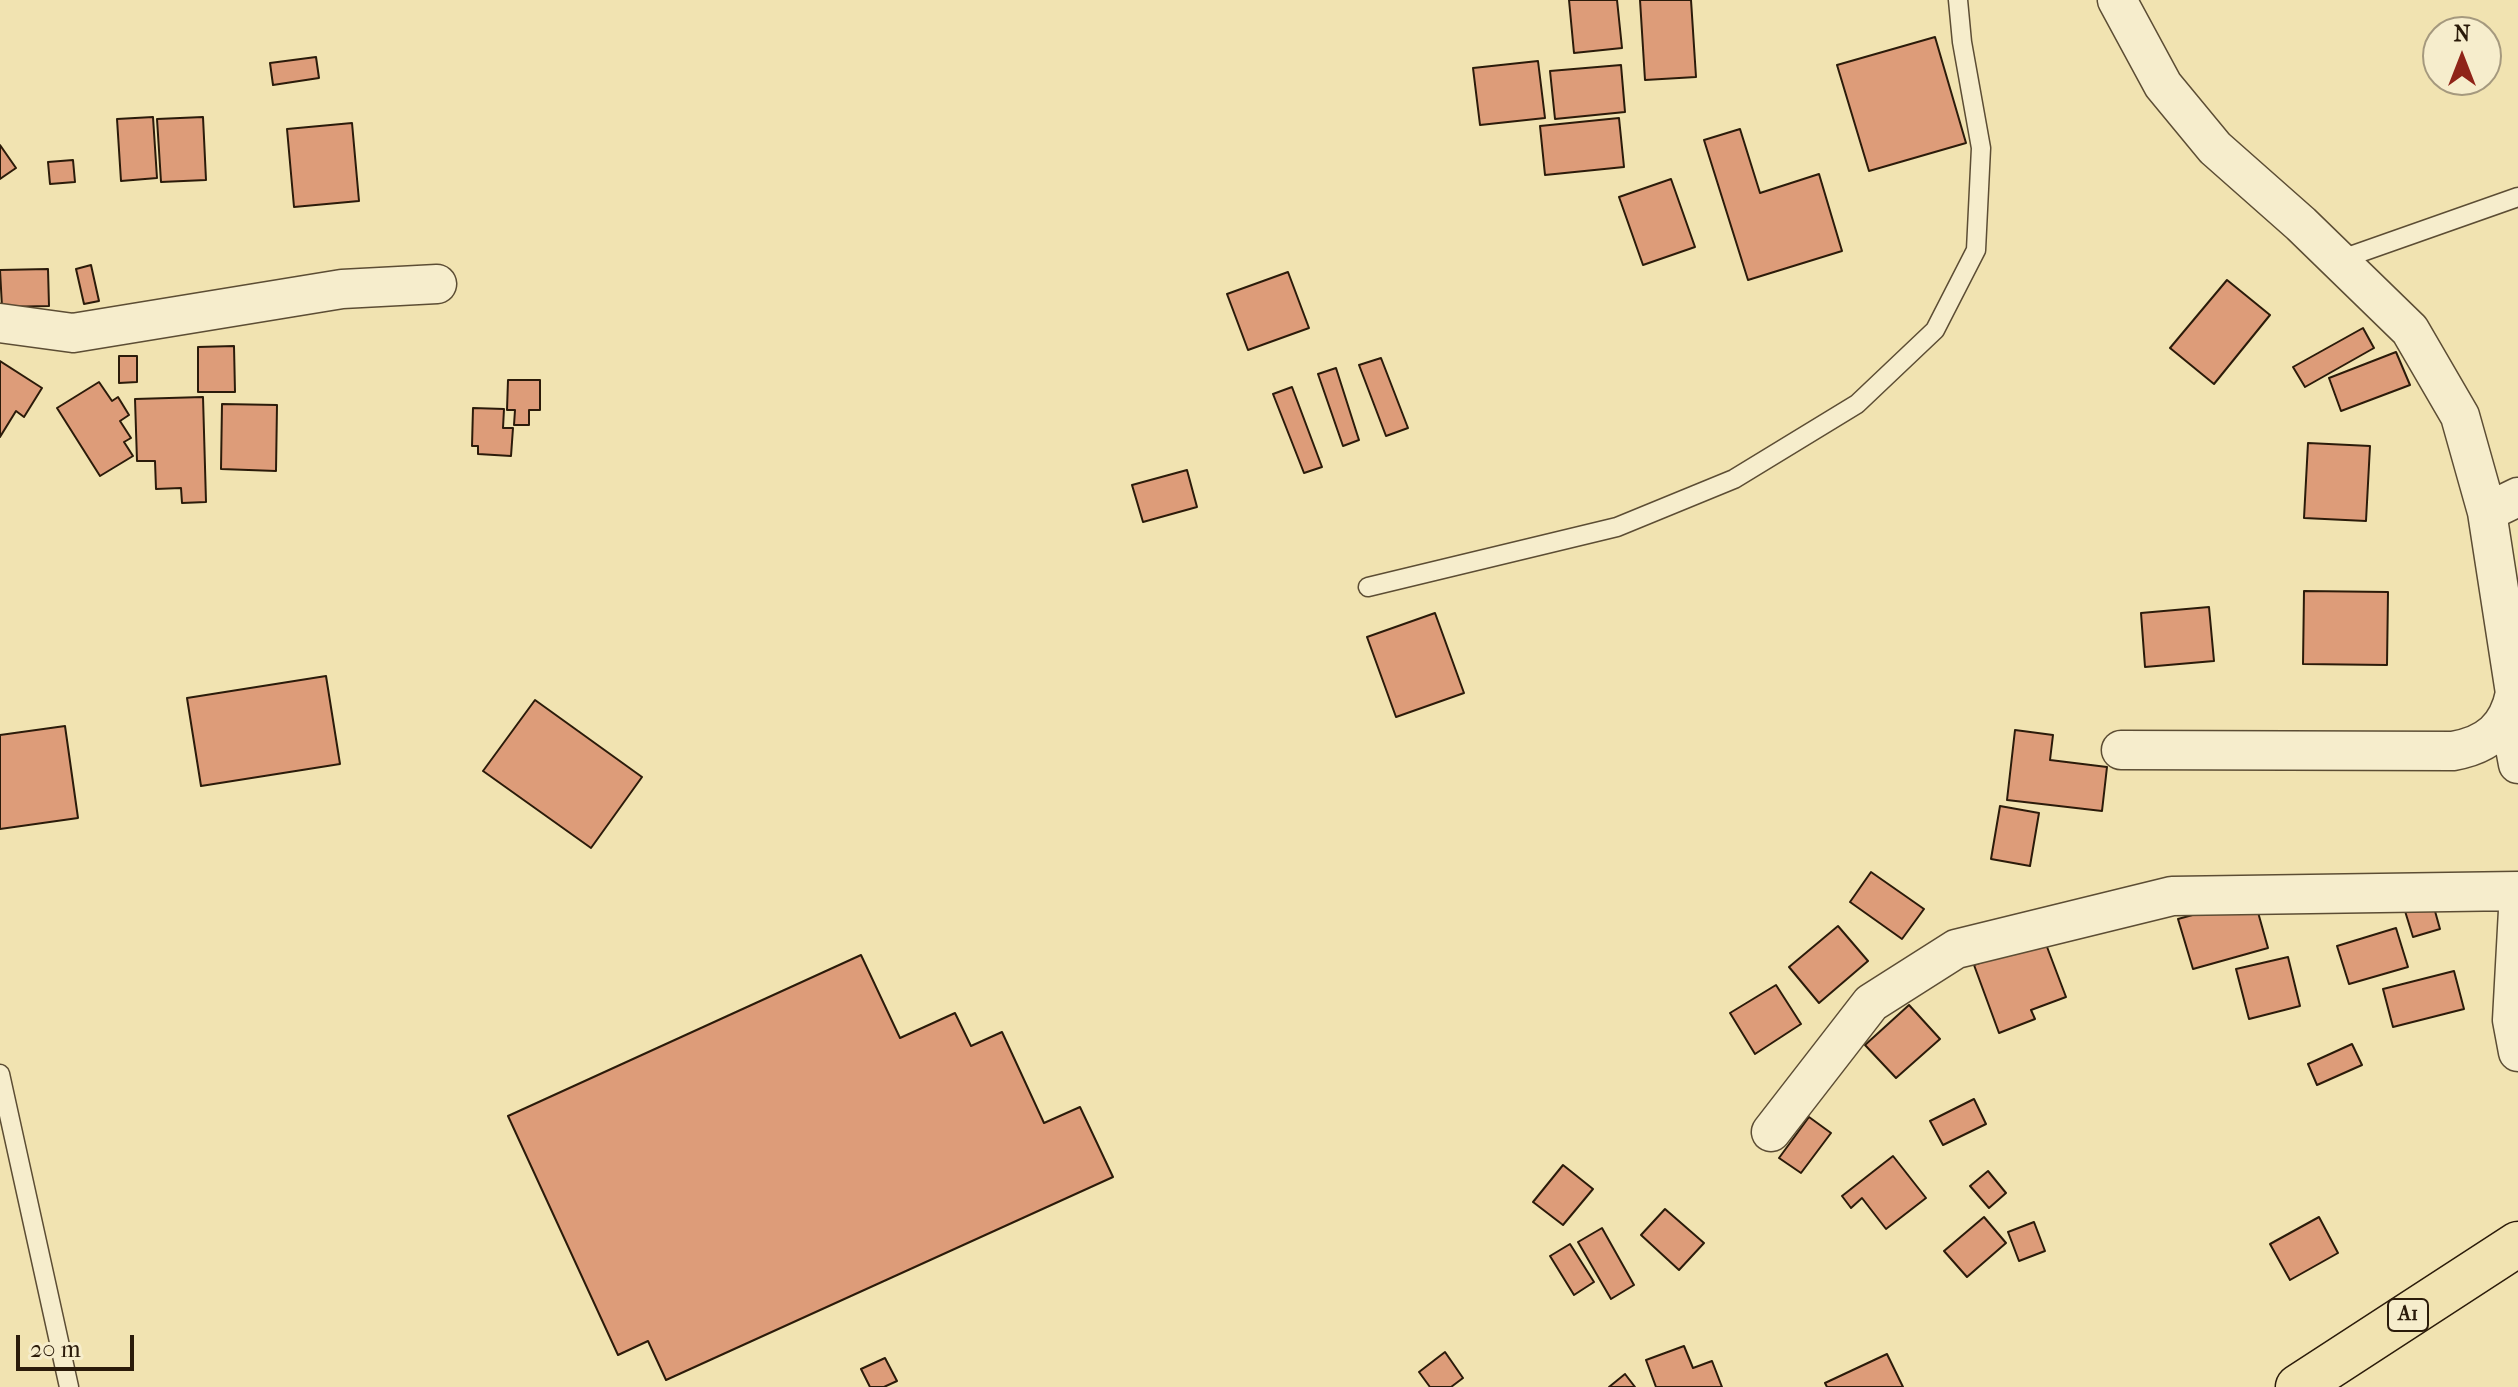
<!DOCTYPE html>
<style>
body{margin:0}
#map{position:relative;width:2518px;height:1387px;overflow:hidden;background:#f1e3b1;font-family:"IM FELL French Canon",serif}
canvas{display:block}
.north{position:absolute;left:2422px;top:16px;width:80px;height:80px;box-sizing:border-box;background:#f6edcc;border:2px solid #a5997e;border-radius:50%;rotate:0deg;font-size:22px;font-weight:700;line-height:32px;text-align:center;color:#2b1b0a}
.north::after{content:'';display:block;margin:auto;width:28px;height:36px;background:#8f2418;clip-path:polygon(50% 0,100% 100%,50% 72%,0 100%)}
.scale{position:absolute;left:16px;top:1335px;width:118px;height:36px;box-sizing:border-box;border:4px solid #2b1b0a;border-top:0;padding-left:10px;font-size:24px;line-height:28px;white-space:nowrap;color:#2b1b0a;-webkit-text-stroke:6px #f6edcc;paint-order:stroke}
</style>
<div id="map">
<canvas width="2518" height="1387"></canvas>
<div class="north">N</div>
<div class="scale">20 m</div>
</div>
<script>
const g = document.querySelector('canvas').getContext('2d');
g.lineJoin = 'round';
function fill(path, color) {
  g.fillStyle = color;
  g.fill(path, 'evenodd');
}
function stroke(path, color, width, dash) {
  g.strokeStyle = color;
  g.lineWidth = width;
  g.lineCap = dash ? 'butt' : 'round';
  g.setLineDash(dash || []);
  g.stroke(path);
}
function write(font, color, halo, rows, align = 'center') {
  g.font = font + ' "IM FELL French Canon",serif';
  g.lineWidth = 8;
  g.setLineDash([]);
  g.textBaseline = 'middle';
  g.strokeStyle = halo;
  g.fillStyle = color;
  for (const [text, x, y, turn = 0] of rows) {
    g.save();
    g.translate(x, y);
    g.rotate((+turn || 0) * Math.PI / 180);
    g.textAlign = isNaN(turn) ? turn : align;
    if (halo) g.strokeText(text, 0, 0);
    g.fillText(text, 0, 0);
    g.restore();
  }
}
const building = new Path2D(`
 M1569,0H1617L1622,48L1574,53Z
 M1640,0H1691L1696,77L1645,80Z
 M1935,37L1966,143L1869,171L1837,65Z
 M316,57L319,78L273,85L270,63Z
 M1538,61L1545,118L1480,125L1473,68Z
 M1621,65L1625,112L1555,119L1550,71Z
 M153,117L157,178L121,181L117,119Z
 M203,117L206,180L161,182L157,119Z
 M1619,118L1624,167L1545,175L1540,126Z
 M352,123L359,201L294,207L287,129Z
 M1740,129L1760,193L1819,174L1842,251L1748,280L1704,140Z
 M0,145L16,168L0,179Z
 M73,160L75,182L50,184L48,162Z
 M1671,179L1695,247L1643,265L1619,197Z
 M91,265L99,301L84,304L76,269Z
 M48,269L49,306L2,307L0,270Z
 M1288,272L1309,328L1248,350L1227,294Z
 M2227,280L2270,315L2214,384L2170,348Z
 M2363,328L2374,348L2305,387L2293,367Z
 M234,346L235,392H198V347Z
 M2396,352L2410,385L2341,411L2329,378Z
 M119,356H137V382L119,383Z
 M1381,358L1408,428L1386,436L1359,365Z
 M0,361L42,388L24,417L16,411L0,437Z
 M1336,368L1359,440L1343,446L1318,374Z
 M508,380H540V410H529V425H514L515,410H507Z
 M99,382L112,401L118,397L129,415L120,421L131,438L124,442L133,456L100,476L57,408Z
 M1292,387L1322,467L1304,473L1273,394Z
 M203,397L206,502L182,503L181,488L156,489L155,461H137L135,399Z
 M222,404L277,405L276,471L221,469Z
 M473,408L504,409L503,428H513L511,456L478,454V446H472Z
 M2308,443L2370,446L2366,521L2304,518Z
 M1187,470L1197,507L1143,522L1132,485Z
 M2304,591L2388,592L2387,665L2303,664Z
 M2209,607L2214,661L2145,667L2141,613Z
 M1435,613L1464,693L1396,717L1367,637Z
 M326,676L340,764L201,786L187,698Z
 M535,700L642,777L591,848L483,771Z
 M65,726L78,818L0,829V735Z
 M2015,730L2053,735L2050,760L2107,767L2102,811L2007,800Z
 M2000,806L2039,813L2030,866L1991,859Z
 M1871,872L1924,909L1902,939L1850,902Z
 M2254,898L2268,948L2193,969L2178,919Z
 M2433,904L2440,929L2413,937L2405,911Z
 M1838,926L1868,961L1819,1003L1789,967Z
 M2396,928L2408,967L2349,984L2337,946Z
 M2044,939L2066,997L2031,1010L2035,1019L1999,1033L1974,965Z
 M861,955L900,1038L955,1013L971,1046L1002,1032L1044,1123L1080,1107L1113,1177L666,1380L648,1341L618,1355L508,1116Z
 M2288,957L2300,1006L2249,1019L2236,969Z
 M2454,971L2464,1009L2393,1027L2383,989Z
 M1776,985L1801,1024L1755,1054L1730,1013Z
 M1909,1005L1940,1039L1896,1078L1865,1045Z
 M2352,1044L2362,1065L2317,1085L2308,1064Z
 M1974,1099L1986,1124L1943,1145L1930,1121Z
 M1809,1117L1831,1133L1801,1173L1779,1158Z
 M1893,1156L1926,1198L1886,1229L1862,1198L1851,1208L1842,1196Z
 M1563,1165L1593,1189L1563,1225L1533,1202Z
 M1988,1171L2006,1193L1989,1208L1970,1186Z
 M1665,1209L1704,1243L1679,1270L1641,1235Z
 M1984,1217L2006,1243L1967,1277L1944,1251Z
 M2319,1217L2338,1253L2290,1280L2270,1244Z
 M2034,1222L2045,1251L2019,1261L2008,1232Z
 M1602,1228L1634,1285L1611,1299L1578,1242Z
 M1570,1244L1594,1282L1574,1295L1550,1256Z
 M1684,1346L1693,1368L1712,1361L1722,1387H1656L1646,1360Z
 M1445,1352L1463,1378L1451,1387H1430L1419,1372Z
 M1887,1354L1903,1387H1827L1825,1383Z
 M885,1358L897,1381L884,1387H870L861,1369Z
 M1625,1374L1635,1387H1609Z`);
fill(building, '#dd9c79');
stroke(building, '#2b1b0a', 2);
const lane = new Path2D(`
 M2339,260L2518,197
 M1368,587L1617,527L1734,479L1857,404L1935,330L1976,250L1981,148L1962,42L1958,0
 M0,1074L69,1387`);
const street = new Path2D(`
 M2117,0L2163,85L2215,148L2301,224L2410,330L2460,416L2487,512L2515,693C2508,728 2488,745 2453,751L2121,750
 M0,323L73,333L342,289L437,284
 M2487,512L2518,497
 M2502,727L2515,748L2518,764
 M2518,910L2512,1020L2518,1052
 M1771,1132L1871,1003L1956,949L2172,896L2518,891`);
const primary = new Path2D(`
 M2298,1387L2518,1244`);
stroke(lane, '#5c4d34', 21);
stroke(street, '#5c4d34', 41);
stroke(primary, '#2b1b0a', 47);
stroke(lane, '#f6edcc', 18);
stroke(street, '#f6edcc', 38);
stroke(primary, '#f1e3b1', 44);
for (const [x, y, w] of [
 [2408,1315,40]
]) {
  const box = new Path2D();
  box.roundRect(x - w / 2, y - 16, w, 32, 6);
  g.fillStyle = '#f6edcc';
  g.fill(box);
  stroke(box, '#2b1b0a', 2);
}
write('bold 20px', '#2b1b0a', null, [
 ["A1",2408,1315]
]);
</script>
